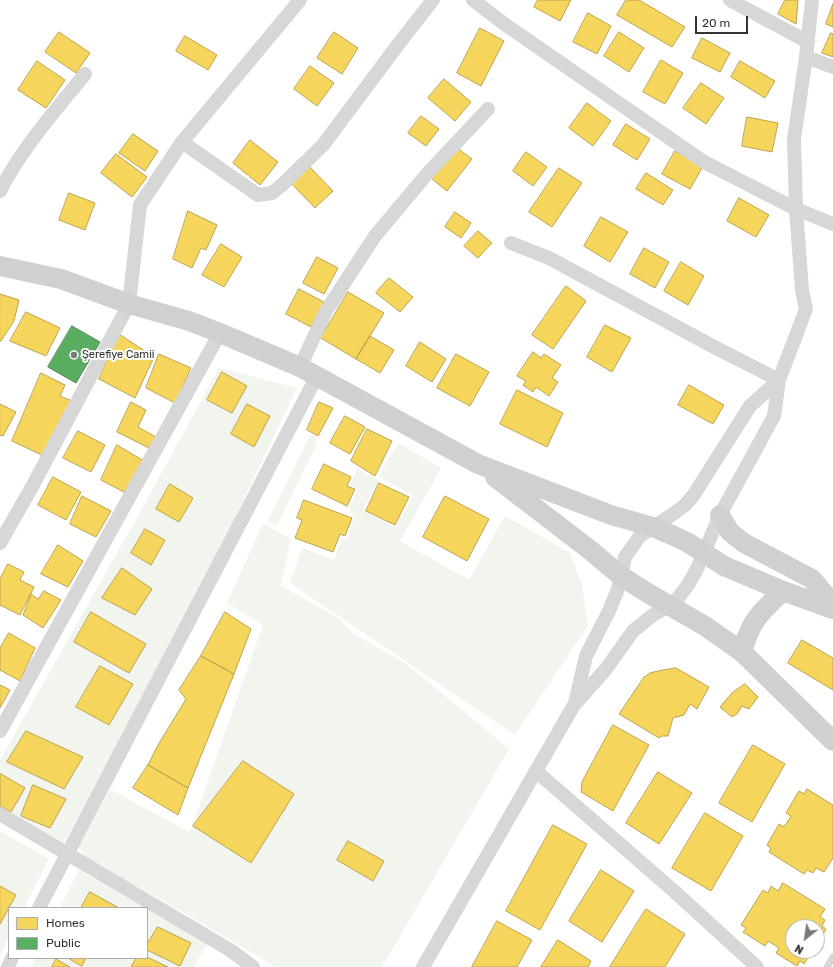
<!DOCTYPE html>
<meta charset="utf-8">
<style>
body{margin:0}
#map{position:relative;width:833px;height:967px;overflow:hidden;background:#fff;font-family:Rubik,sans-serif}
canvas{display:block}
.legend{position:absolute;left:8px;top:907px;width:140px;height:52px;box-sizing:border-box;background:#fff;border:1px solid #adadad;margin:0;padding:5px 7px;list-style:none;font-size:12px;color:#333}
.legend li{display:flex;align-items:center;gap:8px;height:20px}
.legend b{width:20px;border:1px solid #adadad}
.north{position:absolute;left:785px;top:919px;width:40px;height:40px;box-sizing:border-box;background:#fff;border:1px solid #adadad;border-radius:50%;rotate:210deg;font-size:11px;font-weight:700;line-height:16px;text-align:center;color:#333}
.north::after{content:'';display:block;margin:auto;width:14px;height:18px;background:#7a7a7a;clip-path:polygon(50% 0,100% 100%,50% 72%,0 100%)}
.scale{position:absolute;left:695px;top:16px;width:53px;height:18px;box-sizing:border-box;border:2px solid #333;border-top:0;padding-left:5px;font-size:12px;line-height:14px;white-space:nowrap;color:#333;-webkit-text-stroke:3px #fff;paint-order:stroke}
</style>
<div id="map">
<canvas width="833" height="967"></canvas>
<ul class="legend">
<li><b style="height:11px;background:#f6d55c"></b>Homes</li>
<li><b style="height:11px;background:#5aae61"></b>Public</li>
</ul>
<div class="north">N</div>
<div class="scale">20 m</div>
</div>
<script>
const g = document.querySelector('canvas').getContext('2d');
g.lineJoin = 'round';
function fill(path, color) {
  g.fillStyle = color;
  g.fill(path, 'evenodd');
}
function stroke(path, color, width, dash) {
  g.strokeStyle = color;
  g.lineWidth = width;
  g.lineCap = dash ? 'butt' : 'round';
  g.setLineDash(dash || []);
  g.stroke(path);
}
function write(font, color, halo, rows, align = 'center') {
  g.font = font + ' Rubik,sans-serif';
  g.lineWidth = 4;
  g.setLineDash([]);
  g.textBaseline = 'middle';
  g.strokeStyle = halo;
  g.fillStyle = color;
  for (const [text, x, y, turn = 0] of rows) {
    g.save();
    g.translate(x, y);
    g.rotate((+turn || 0) * Math.PI / 180);
    g.textAlign = isNaN(turn) ? turn : align;
    if (halo) g.strokeText(text, 0, 0);
    g.fillText(text, 0, 0);
    g.restore();
  }
}
fill(new Path2D(`
 M219,368L297,388L167,658L63,844L0,809V760L143,507Z
 M310,435L317,438L316,446L277,525L268,521Z
 M398,443L441,468L400,541L469,580L505,516L570,553L582,584L588,626L515,735L290,583L302,548L334,560L342,538L347,540L354,519L349,506L358,489L350,484L358,469L379,481L363,509L395,528L413,496L379,476Z
 M263,523L291,539L281,586L340,619L352,633L405,663L509,749L382,967H274L263,959L155,896L86,859L79,847L110,789L189,832L192,826L263,625L227,603Z
 M0,831L49,859L24,908H9V937L0,955Z
 M79,870L145,908H60Z
 M147,909L207,943L194,967H31L35,958H147Z`), '#f1f5ed');
const homes = new Path2D(`
 M538,0H571L560,21L534,7Z
 M626,0H639L685,27L672,47L617,15Z
 M785,0H798L796,24L778,14Z
 M833,4V27L826,24Z
 M588,13L611,26L597,54L573,42Z
 M480,28L504,41L481,86L457,73Z
 M59,32L90,53L76,73L45,52Z
 M334,32L358,48L342,74L317,58Z
 M619,32L644,48L629,72L604,56Z
 M831,33L833,34V57L822,53Z
 M185,36L217,55L208,70L176,51Z
 M702,38L730,53L720,72L692,58Z
 M661,60L683,73L665,104L643,92Z
 M37,61L65,80L46,108L18,90Z
 M740,61L775,81L765,98L731,77Z
 M310,66L334,83L317,106L294,89Z
 M444,79L471,102L455,121L428,98Z
 M701,83L724,98L706,124L683,108Z
 M587,103L611,121L593,146L569,128Z
 M421,116L439,129L426,146L408,133Z
 M747,117L778,123L772,152L742,146Z
 M626,124L650,139L637,160L613,145Z
 M133,134L158,151L145,171L119,153Z
 M250,140L278,162L260,185L233,163Z
 M456,147L472,159L447,191L432,179Z
 M675,151L703,166L690,189L662,174Z
 M526,152L547,167L533,186L513,171Z
 M116,154L147,177L132,197L101,173Z
 M308,165L333,191L315,208L290,182Z
 M559,168L582,183L552,227L529,212Z
 M646,173L673,190L663,205L636,189Z
 M69,193L95,203L85,230L59,220Z
 M739,198L769,215L756,237L727,221Z
 M188,211L217,225L206,250L201,248L192,268L173,259Z
 M455,212L471,223L461,238L445,227Z
 M601,217L628,232L610,262L584,246Z
 M478,231L492,243L478,258L464,246Z
 M221,244L242,257L224,287L202,275Z
 M644,248L669,262L655,288L630,274Z
 M317,257L338,268L324,294L303,283Z
 M681,262L704,276L688,305L664,291Z
 M389,278L413,297L400,312L376,293Z
 M566,286L586,301L553,349L532,335Z
 M299,289L324,302L311,327L286,314Z
 M348,292L384,313L356,359L321,338Z
 M0,294L19,300L14,321L1,341H0Z
 M26,312L60,328L46,356L10,341Z
 M605,325L631,338L612,372L587,357Z
 M119,334L154,357L135,398L99,379Z
 M370,336L394,350L380,373L356,359Z
 M420,342L446,359L432,382L406,366Z
 M533,352L541,358L544,354L561,365L552,378L558,382L549,396L536,387L533,392L523,385L526,381L517,376Z
 M159,354L191,368L175,403L146,388Z
 M456,354L489,372L470,406L437,388Z
 M222,372L247,386L232,413L207,400Z
 M41,373L65,385L60,396L72,401L44,456L12,441Z
 M689,385L724,405L713,424L678,405Z
 M517,390L563,413L547,447L500,424Z
 M131,402L146,410L138,427L156,437L149,448L117,432Z
 M319,402L333,408L318,436L307,430Z
 M0,404L16,412L3,436L0,435Z
 M247,404L270,416L254,447L231,434Z
 M345,416L365,427L350,454L330,443Z
 M367,429L392,441L375,476L351,461Z
 M78,431L105,445L91,472L63,458Z
 M117,445L144,461L124,492L101,480Z
 M324,464L351,477L347,486L355,489L347,506L312,489Z
 M53,477L81,492L66,520L38,505Z
 M379,483L409,497L395,525L366,511Z
 M170,484L193,498L179,522L156,509Z
 M82,496L111,511L96,537L70,524Z
 M445,496L489,519L467,561L423,537Z
 M304,500L352,518L345,536L340,534L333,552L295,538L302,520L297,518Z
 M145,529L165,540L151,565L131,553Z
 M58,545L83,561L68,587L41,574Z
 M8,564L24,572L20,580L34,587L20,615L0,605V579Z
 M122,568L152,589L135,615L102,598Z
 M44,591L61,600L43,628L23,615L31,594L38,599Z
 M91,612L146,644L129,673L74,642Z
 M225,612L251,629L234,674L201,656Z
 M9,633L35,648L20,681L0,670V648Z
 M802,640L833,658V690L788,663Z
 M201,656L234,674L188,788L148,765L158,745L186,699L179,690Z
 M100,666L133,684L109,725L76,707Z
 M676,668L709,687L697,709L690,704L684,715L673,718L668,736H662L659,738L619,714L644,677L650,673L658,671Z
 M745,684L758,697L749,709L742,706L737,714L732,717L720,707L732,693Z
 M0,685L10,690L0,708Z
 M613,725L649,745L613,811L581,792L582,782Z
 M26,731L83,757L64,789L7,762Z
 M753,745L785,764L752,822L719,803Z
 M243,761L294,794L251,863L193,826Z
 M148,765L188,788L178,815L133,788Z
 M658,772L692,793L659,844L626,823Z
 M1,774L25,788L11,812L0,806V776Z
 M33,785L66,799L50,828L21,816Z
 M807,789L833,805V858L824,872L816,868L813,873L807,870L804,874L769,852L771,848L767,845L779,824L784,827L791,816L786,813L799,791L804,794Z
 M705,813L743,836L711,891L672,868Z
 M553,825L587,844L540,930L506,911Z
 M348,841L384,861L373,881L337,860Z
 M601,870L634,891L602,942L569,921Z
 M783,883L825,909L820,917L825,920L822,926L826,929L817,944V927H793V951H812L804,964L800,961L797,966L776,953L779,948L768,941L765,946L743,932L746,928L741,925L763,890L768,893L771,886L778,891Z
 M0,886L16,895L0,924Z
 M90,892L119,908H81Z
 M646,909L685,934L665,967H610Z
 M497,921L532,940L517,967H472Z
 M158,927L191,943L180,966L147,950V944Z
 M558,940L591,961L588,967H541Z
 M147,957L168,967H131L136,958H147Z
 M68,958H86L82,966Z
 M56,959L70,967H52Z`);
fill(homes, '#f6d55c');
stroke(homes, '#bca450', 1);
const public = new Path2D(`
 M72,326L100,342L76,383L48,367Z`);
fill(public, '#5aae61');
stroke(public, '#4e8953', 1);
stroke(new Path2D(`
 M827,967L833,957`), '#d7d7d7', 7);
stroke(new Path2D(`
 M473,0L503,23L704,162L796,209L833,224
 M730,0L808,42
 M806,57L833,67
 M182,142L258,195L272,193L282,185L323,145L403,38L433,0
 M0,191C22,148 55,111 85,74
 M511,243L549,258L718,349L779,380
 M300,367L326,311L375,236L427,174L488,109
 M0,543L33,485L129,304L140,205L182,142L300,0
 M575,703L586,656L609,611L618,589L625,557L640,536L673,514L685,505L693,496L750,406L779,380
 M0,731L220,333
 M536,771L675,892L757,967
 M0,814L230,950L253,967
 M39,908L317,376
 M8,967L12,958
 M423,967L574,705L606,669L633,631L653,615L669,606L678,598L688,585L697,569L720,515L774,416L779,380L806,309L802,290L796,209L794,139L806,57L812,0`), '#d7d7d7', 14);
stroke(new Path2D(`
 M0,266L61,279L129,304L189,321L220,333L300,367L478,464L611,515L653,527L674,536L687,542L724,566L783,591L833,609
 M495,477L590,550L621,576L646,592L705,626L742,652L833,741
 M720,515L730,532L744,543L812,579L833,604
 M742,652C751,620 759,614 783,591`), '#d0d0d0', 20);
for (const [x, y, r, color] of [
 [74,355,4,"#7a7a7a"]
]) {
  const dot = new Path2D();
  dot.arc(x, y, r, 0, 2 * Math.PI);
  g.fillStyle = color;
  g.fill(dot);
  stroke(dot, '#fff', 1.5);
}
write('11px', '#333', '#fff', [
 ["Şerefiye Camii",82,355]
], 'left');
</script>
